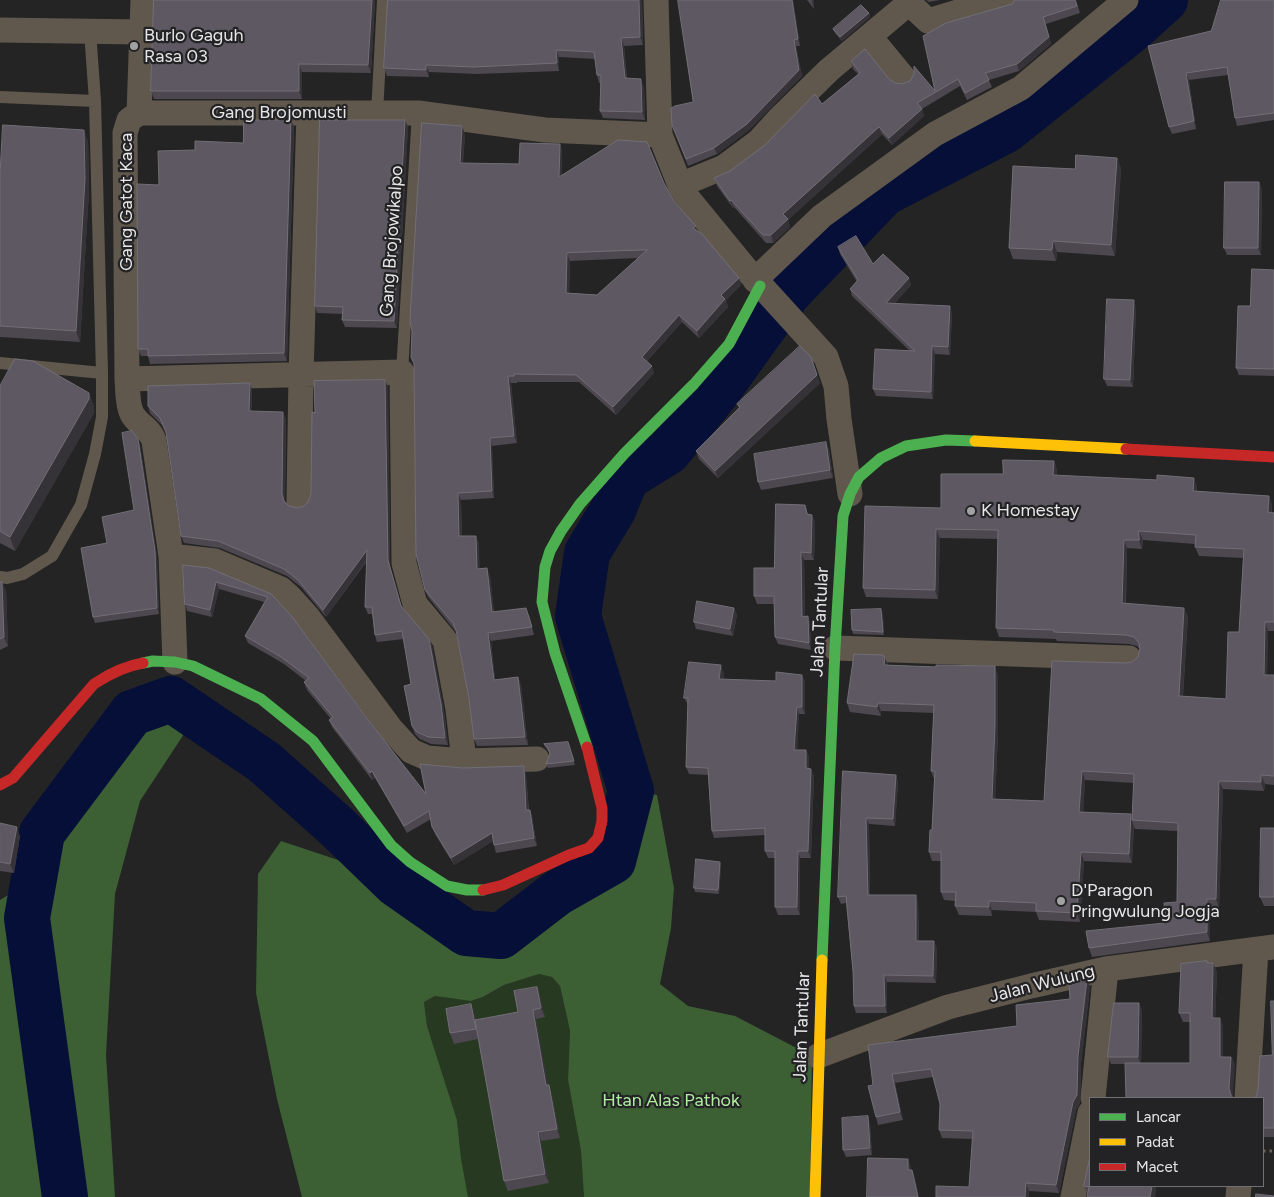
<!DOCTYPE html>
<style>
body{margin:0}
#map{position:relative;width:1274px;height:1197px;overflow:hidden;background:#242424;font-family:Figtree,sans-serif}
canvas{display:block}
.legend{position:absolute;left:1089px;top:1097px;width:175px;height:90px;box-sizing:border-box;background:#232325;border:1px solid #717173;margin:0;padding:6px 9px;list-style:none;font-size:15px;color:#e6e6e7}
.legend li{display:flex;align-items:center;gap:10px;height:25px}
.legend b{width:25px;border:1px solid #717173}
</style>
<div id="map">
<canvas width="1274" height="1197"></canvas>
<ul class="legend">
<li><b style="height:6px;background:#4caf50"></b>Lancar</li>
<li><b style="height:6px;background:#ffc107"></b>Padat</li>
<li><b style="height:6px;background:#c62828"></b>Macet</li>
</ul>
</div>
<script>
const g = document.querySelector('canvas').getContext('2d');
g.lineJoin = 'round';
function fill(path, color) {
  g.fillStyle = color;
  g.fill(path, 'evenodd');
}
function stroke(path, color, width, dash) {
  g.strokeStyle = color;
  g.lineWidth = width;
  g.lineCap = dash ? 'butt' : 'round';
  g.setLineDash(dash || []);
  g.stroke(path);
}
function write(font, color, halo, rows, align = 'center') {
  g.font = font + ' Figtree,sans-serif';
  g.lineWidth = 4.5;
  g.setLineDash([]);
  g.textBaseline = 'middle';
  g.strokeStyle = halo;
  g.fillStyle = color;
  for (const [text, x, y, turn = 0] of rows) {
    g.save();
    g.translate(x, y);
    g.rotate((+turn || 0) * Math.PI / 180);
    g.textAlign = isNaN(turn) ? turn : align;
    if (halo) g.strokeText(text, 0, 0);
    g.fillText(text, 0, 0);
    g.restore();
  }
}
fill(new Path2D(`
 M539,974L552,977L560,986L570,1031L568,1080L581,1151L584,1197H468L461,1158L457,1120L427,1026L424,1002L435,996L472,1001L484,997L504,985Z`), '#273a21');
fill(new Path2D(`
 M170,683L193,687L192,715L182,737L140,801L115,894L106,1055L115,1197H0V900L25,885L51,810L132,713L147,693Z
 M636,792L657,795L674,888L671,928L660,984L688,1006L735,1016L812,1056L810,1197H584L581,1151L568,1080L570,1031L560,986L552,977L539,974L504,985L483,997L471,1001L435,996L424,1002L427,1026L457,1120L461,1158L468,1197H302L277,1099L256,993L258,874L281,841L338,860L364,876L393,888L464,939L503,941L561,898L618,865Z`), '#3c5f34');
stroke(new Path2D(`
 M65,1197L27,918L42,833L132,713L171,699L264,762L336,826L396,884L466,933L501,936L557,893L613,861L631,791L578,616L587,553L613,510L626,478L668,452L717,392L788,293L884,193L1006,130L1134,28L1165,0`), '#050f38', 46);
stroke(new Path2D(`
 M1263,1151H1274`), '#68625b', 3, [2.5, 4]);
stroke(new Path2D(`
 M0,97L95,101
 M377,114L383,0
 M0,363L102,373
 M402,372L418,113
 M0,577L7,578L23,574L52,556L81,505L95,454L102,417V373L95,101L90,31`), '#61584d', 12);
stroke(new Path2D(`
 M143,0L139,113L129,120L125,133L127,379C128,390 127,404 132,414C138,425 151,429 154,441L171,556L215,561L281,589L290,597L307,616L391,729L411,751L427,758L464,761L537,759
 M656,0L660,135
 M0,30L142,32
 M870,37L903,77
 M139,113H418L545,130L660,135L680,185L686,196L745,268L826,357L836,386L839,419L850,494
 M680,185L724,167L759,141L779,119L829,70L909,3L928,21L981,5L1006,0
 M755,280L822,216L935,134L1021,88L1126,0
 M127,379L402,372L404,563L415,604L445,640L458,709L464,761
 M299,501L301,374L309,113
 M171,556L175,662
 M835,648L1129,658
 M818,1056L948,1007L1031,986L1106,969L1274,947
 M1093,1098L1106,969
 M1247,1098L1256,950
 M1073,1197L1090,1113
 M1238,1197L1239,1186`), '#61584d', 25);
stroke(new Path2D(`
 M143,663L153,661L175,662L193,666L261,699L313,741L391,845L410,862L447,886L467,890H483
 M587,747L555,653L542,602L545,567L550,551L561,531L580,504L624,454L694,384L729,344L760,286
 M822,960L835,648L843,516L850,494L859,477L881,458L906,446L946,440L975,441`), '#4caf50', 11);
stroke(new Path2D(`
 M975,441L1126,449
 M815,1197L822,960`), '#ffc107', 11);
stroke(new Path2D(`
 M1126,449L1274,457
 M0,785L13,778L94,684C109,674 125,666 143,663
 M483,890L503,885L569,855L589,848L598,838L602,821V808L587,747`), '#c62828', 11);
fill(new Path2D(`
 M375,0L371,73L302,72V99H154L151,91Z
 M642,0L643,45L624,46L627,78L644,87L645,120L603,118L600,111L601,83H599L597,75L595,59L559,57V71L477,74L429,72V77L387,76L384,68Z
 M678,0H793L800,46H796L802,76L749,130L717,154L688,166L672,125L693,102Z
 M807,0H814V9Z
 M926,0H940L929,2Z
 M1076,0L1080,13L1046,24L1051,44L1019,71L989,80L992,87L967,100L960,86L922,109L924,116L892,145L882,134L788,220L790,227L773,243H766L734,207L733,208L717,186L714,178L730,171L822,104L858,74L853,69L851,61L889,79L895,83L935,91L923,36Z
 M1274,0V120L1237,126L1235,118L1228,75L1189,80L1196,129L1172,134L1169,127L1148,46L1211,31Z
 M869,13L870,17L842,41L835,33L833,29Z
 M291,120L294,127L287,361L150,364L148,356H141L138,349L159,185L195,150L243,143Z
 M405,120L408,127L397,328L345,327L342,320V314L317,313L315,306Z
 M465,134L463,163L519,164L560,144L562,151V175L664,183L675,203L741,285L726,300L728,307L699,338L682,322L647,361L654,373L616,415L579,382H517V383H511L517,443L492,446L494,498L461,500L462,536L479,543V569L490,576L494,612L529,615L534,635L491,641L495,680L518,677L521,685L528,745L477,746L474,739L469,699L457,633L428,597L425,590L414,364ZM638,258L597,295L569,293L570,261Z
 M88,141L89,190L80,342L0,337V175Z
 M1117,158L1121,169L1115,256L1057,252L1056,261L1013,259L1009,248L1075,169Z
 M1259,182L1262,190L1261,255H1227L1224,248Z
 M838,247L873,264L909,278L911,285L895,303L952,314L950,355L935,354L933,399L876,396L873,389L910,351L852,296L850,289L857,282L840,254Z
 M1274,270V376L1239,375L1236,368L1250,306Z
 M1136,308L1133,387L1107,386L1104,379Z
 M385,380L388,387L390,567L402,607L429,639L432,646L444,711L448,745L431,744L420,739L415,734L412,726L411,684L404,639L377,642L375,635L372,614H368L365,607L367,561L326,617L301,587L287,576L220,548L184,543L181,536L166,434L162,425L150,413L148,406L252,390V412L286,419L285,501L289,506L297,508L304,506L308,502L311,494L315,413Z
 M820,383L718,478L699,459L696,451L739,408L737,404Z
 M0,386L89,393L94,407V413L15,551L0,543Z
 M138,439L140,445L157,557L159,614L95,623L93,617L134,510Z
 M826,442L829,450L833,478L761,490L758,482Z
 M1054,461L1057,470V476L1197,486V491L1269,496L1272,505V512L1274,513V631H1268L1267,675H1274V785L1265,784L1264,791L1223,789L1219,908H1210V941L1092,957L1089,948L1165,923L1177,902L1178,831L1135,829L1134,827L1132,863L1084,861L1080,922L1039,920L1036,912L992,910V916L959,915L955,906V901L944,900L941,892V861H932L929,852L932,830L934,779L931,771L934,713L881,711V716L850,712L847,703L885,657L888,665L998,675V734L995,799L1044,801L1126,663L1132,662L1138,657L1140,650L1137,646L1129,644L1057,641L1056,639L999,637L996,628L998,539L940,538L938,599L866,597L863,588L941,508L1003,474ZM1143,540L1195,544V547L1199,556L1243,558L1239,632L1226,699L1183,696L1188,616L1126,604L1127,548L1142,549ZM1085,780L1134,783L1132,817L1083,812Z
 M805,505L808,514L815,522L814,560H804L805,617L811,624V650L778,644L775,637L774,604H757L754,596L774,568Z
 M183,565L271,594L426,794L526,774L529,810H530L532,817L537,846L496,853L493,841L454,865L435,834L431,819L407,833L375,778L372,780L332,727L329,720L331,719L307,690L304,682L306,681L284,664L248,643L245,636L264,602L219,589L212,617L187,611L185,604Z
 M0,582H2L6,591L8,646L0,650Z
 M734,608L737,615L733,636L696,629L694,622Z
 M883,613L884,635L853,634L852,630Z
 M724,673L723,680L776,681L802,675L805,682V714H799L797,750H806L809,757V769L814,776L811,858H800V915H778L775,907V858H768L765,851V835L714,838L712,831L708,775L689,774L686,767L688,705L684,698Z
 M568,742L575,765L548,768L546,764L550,754L549,752L545,747L544,744Z
 M843,771L896,775L898,782L895,826L869,824L870,895L918,902L919,941L937,948L936,983L887,982V1013H856L854,1006L853,971L846,903L841,904L838,897Z
 M0,823L20,836L14,873L0,871Z
 M1274,828V906H1264L1260,897Z
 M720,862L721,865L719,894L695,892L694,888Z
 M1208,963H1213L1217,972L1215,1018L1223,1026V1057H1231L1235,1065L1111,1064L1108,1057L1139,1003L1142,1011L1141,1063H1190V1022H1183L1179,1013Z
 M537,987L540,996L545,1017L536,1019L548,1085H549L552,1094L560,1138L541,1141L549,1183L508,1191L504,1181L478,1039L454,1044L450,1033L475,1015L476,1020L518,1012Z
 M1090,987L1081,1064L1080,1103L1076,1110L1059,1193L1029,1191V1197H936L969,1187L972,1139L942,1138L939,1130L940,1104L933,1077L895,1083L903,1120L878,1125L876,1117L873,1085L868,1045L1017,1026L1070,999Z
 M1274,1001V1137H1263V1098L1256,1097L1272,1055Z
 M870,1124L872,1155L846,1157L843,1150Z
 M1084,1186H1156L1155,1197L1087,1194Z`), '#4d4750');
fill(new Path2D(`
 M372,0H375L371,73L368,65Z
 M639,0H642L643,45L640,37Z
 M792,0H793L800,46L798,39Z
 M812,0H814V9L812,2Z
 M869,13L870,17L842,41L840,37Z
 M1043,17L1051,44L1019,71L1017,64Z
 M621,38L624,46L627,86L625,78Z
 M794,40L796,46L802,76L749,130L717,154L714,148Z
 M556,50L559,57V71L557,63Z
 M299,64L302,72V99L299,91Z
 M426,65L429,72V77L426,70Z
 M1186,73L1189,80L1196,129L1194,121Z
 M641,79L644,87L645,120L642,112Z
 M922,109L924,116L892,145L889,138Z
 M291,120L294,127L287,361L284,353Z
 M405,120L408,127L397,328L394,321Z
 M462,126L465,134L462,170L460,163Z
 M879,127L882,134L788,220L790,227L773,243L771,235L783,214Z
 M84,130L88,141L89,190L80,342L76,331Z
 M560,144L562,151V185L559,177Z
 M1117,158L1121,169L1115,256L1111,245Z
 M1259,182L1262,190L1261,255L1258,248Z
 M731,200L734,207L733,208L730,201Z
 M1053,241L1057,252L1056,261L1052,250Z
 M567,253L570,261L569,300L566,293Z
 M739,278L741,285L726,300L728,307L699,338L697,331L721,295Z
 M909,278L911,285L889,310L886,303Z
 M1134,300L1136,308L1133,387L1130,380Z
 M950,306L952,314L950,355L948,347Z
 M679,315L682,322L644,364L642,357Z
 M932,346L935,354L933,399L931,392Z
 M811,357L820,383L718,478L715,471Z
 M652,366L654,373L616,415L613,407Z
 M508,376L511,383L517,443L514,436Z
 M385,380L388,387L390,567L404,613L388,560Z
 M250,383L252,390V419L249,411Z
 M89,393L94,407V413L15,551L10,537Z
 M283,412L286,419L285,501L287,508L282,494Z
 M490,438L492,446L494,498L492,491Z
 M138,439L140,445L157,557L159,614L157,608Z
 M826,442L829,450L833,478L830,470Z
 M1054,461L1057,470V484L1053,475Z
 M1194,478L1197,486L1196,500L1193,491Z
 M458,493L461,500L462,544L459,536Z
 M1269,496L1272,505L1271,521L1268,512Z
 M812,515L815,522L814,560L811,553Z
 M936,529L940,538L938,599L935,590Z
 M1139,531L1143,540L1142,549L1139,540Z
 M476,536L479,543L480,577L477,569Z
 M1124,540L1127,548L1125,612L1122,603Z
 M367,550L369,557L326,617L323,610Z
 M801,552L804,560L805,624L802,617Z
 M487,568L490,576L495,620L492,612Z
 M2,582L6,591L8,646L4,637Z
 M216,582L219,589L212,617L210,610Z
 M734,608L737,615L733,636L730,629Z
 M1184,608L1188,616L1182,705L1179,696Z
 M881,609L883,613L884,635L883,632Z
 M808,616L811,624V650L809,643Z
 M1265,622L1268,631L1267,684L1264,675Z
 M488,633L491,641L496,688L494,680Z
 M429,639L432,646L444,711L448,745L445,738Z
 M885,657L888,666L884,665Z
 M721,665L724,673L722,687L719,679Z
 M995,666L998,675V734L995,808L992,799Z
 M802,675L805,682V714L802,707Z
 M518,677L521,685L528,745L525,737Z
 M878,703L881,711V716L877,707Z
 M797,707L799,714L797,757L794,750Z
 M806,750L809,757V776L806,768Z
 M524,766L526,774L529,818L526,810Z
 M811,769L814,776L811,858L808,851Z
 M372,771L375,778L372,780L370,773Z
 M1082,771L1085,780L1083,821L1079,812Z
 M896,775L898,782L895,826L893,819Z
 M1261,775L1265,784L1264,791L1261,782Z
 M1219,781L1223,789L1219,908L1216,899Z
 M530,810L532,817L537,846L534,838Z
 M1131,814L1133,820H1132L1134,827L1132,863L1129,854Z
 M866,818L869,824L870,902L868,895Z
 M17,827L20,836L14,873L10,864Z
 M492,833L494,840L454,865L451,858Z
 M798,851L800,858V915L797,907Z
 M1081,852L1084,861L1080,922L1077,913Z
 M720,862L721,865L719,894L718,890Z
 M916,895L918,902L919,947L916,941Z
 M1207,899L1210,908V941L1207,932Z
 M989,901L992,910V916L989,907Z
 M934,941L937,948L936,983L933,976Z
 M1213,963L1217,972L1215,1026L1212,1018Z
 M884,975L887,982V1013L885,1006Z
 M1087,979L1090,987L1081,1064L1080,1103L1076,1110L1059,1193L1056,1185L1078,1056Z
 M537,987L540,996L545,1017L541,1008Z
 M1139,1003L1142,1011L1141,1065L1138,1057Z
 M471,1004L475,1015L480,1039L476,1029Z
 M533,1010L536,1019L550,1094L546,1085Z
 M1220,1018L1223,1026V1066L1220,1057Z
 M1231,1057L1235,1065L1233,1097L1232,1098L1229,1088Z
 M892,1074L895,1083L903,1120L900,1112Z
 M549,1085L552,1094L560,1138L557,1129Z
 M868,1116L870,1124L872,1155L870,1148Z
 M538,1132L541,1141L549,1183L545,1174Z
 M908,1159L911,1167V1178L908,1170Z
 M912,1170L915,1178L919,1197H918Z
 M1026,1183L1029,1191V1197H1025Z
 M1152,1186H1156L1155,1197H1150Z`), '#353238');
const building = new Path2D(`
 M154,0H372L368,65L299,64V91H151Z
 M388,0H639L640,37L621,38L625,78L641,79L642,112L600,111L601,75H597L594,52L556,50L557,63L474,67L426,65V70L384,68Z
 M678,0H792L798,39L794,40L799,70L747,124L714,148L686,159L672,125L671,108L675,106L693,102Z
 M1015,0H1075L1077,6L1043,17L1049,37L1017,64L985,73L989,80L965,93L958,79L917,103L922,109L889,138L879,127L783,214L788,219L771,235H763L731,200L730,201L714,178L730,171L765,145L815,94L822,104L860,73L851,61L865,49L889,79L895,83L902,84L910,81L914,74V66L935,91L923,36L946,23L1012,4Z
 M1221,0H1274V113L1235,118L1227,67L1186,73L1194,121L1169,127L1148,46L1211,31Z
 M861,5L869,13L840,37L833,29Z
 M244,120H291L284,353L148,356V349H138L137,184L159,185L158,151L195,150V141L243,143Z
 M320,120H405L394,321L342,320L343,307L315,306Z
 M422,123L462,126L460,163L519,164L520,143L560,144L559,177L618,140L647,142L664,183L675,203L696,226L693,228L702,234L739,278L721,295L725,299L697,331L679,315L642,357L652,366L613,407L576,375L514,374V376H508L514,436L490,438L492,491L458,493L459,536H476L477,569L487,568L492,612L526,608L532,627L488,633L494,680L518,677L525,737L474,739L469,699L456,630L453,623L425,590L416,554L414,364L411,357L412,331L410,321ZM647,250L597,295L566,293L567,253Z
 M3,125L84,130L85,179L76,331L0,326V175Z
 M1076,155L1117,158L1111,245L1053,241L1052,250L1009,248L1013,166L1075,169Z
 M1225,182H1259L1258,248H1224Z
 M856,236L873,264L883,254L909,278L886,303L950,306L948,347L932,346L931,392L873,389L875,349L915,351L850,289L858,280L838,247Z
 M1252,269L1274,270V369L1236,368L1238,306H1250Z
 M1107,299L1134,300L1130,380L1104,379Z
 M800,346L811,357L817,375L715,471L696,451L740,407L737,404Z
 M15,359L33,361L89,393V399L10,537L0,531V386Z
 M385,380L388,560L401,606L429,639L441,704L445,738L428,737L417,732L412,726L404,686L411,684L402,631L375,635L372,607H365L367,550L323,610L298,580L284,569L218,541L181,536L166,432L160,418L148,406V386L250,383L249,411L283,412L282,494L284,501L289,506L297,508L304,506L308,502L311,494L312,412L315,413L314,381Z
 M132,431L138,439L155,551L157,608L93,617L81,548L107,543L102,517L134,510L122,433Z
 M826,442L830,470L758,482L754,454Z
 M1003,460L1054,461L1053,475L1157,480V475L1194,478L1193,491L1269,496L1268,512L1274,513V622H1265L1264,675H1274V776L1261,775V782L1219,781L1216,899H1207V932L1089,948L1086,931L1165,923L1164,903L1177,902L1178,823L1132,820L1134,774L1082,771L1079,812L1131,814L1129,854L1081,852L1077,913L1036,911V903L989,901V907L955,906L956,892H941V852H929L930,830H932L935,771H931L934,705L878,703L877,707L847,703L854,654L882,655L885,657L884,665L936,667V665L995,666V725L992,799L1044,801L1052,661L1126,663L1132,662L1138,657L1140,649L1139,643L1134,637L1126,635L1054,632V630L996,628L998,530L936,529L935,590L863,588L865,506L941,508V474H1003ZM1139,531L1196,535L1195,547L1244,549L1239,632H1228L1226,699L1179,696L1184,608L1122,603L1124,540H1139Z
 M776,504L805,505L807,514L812,515L811,553L801,552L802,617L808,616L809,643L775,637L774,596H754V568H774Z
 M183,565L209,568L271,594L277,600L293,618L369,721L426,794L420,764L462,768L524,766L526,810H530L534,838L494,845L492,833L451,858L432,827L429,811L404,826L372,771L370,773L329,720L333,717L304,682L309,678L281,657L245,636L268,597L216,582L210,610L185,604Z
 M0,582H2L4,637L0,639Z
 M697,601L734,608L730,629L694,622Z
 M881,609L883,632L852,630L851,610Z
 M689,662L721,665L719,679L776,681V672L802,675V707H797L794,750H806V768L811,769L808,851H798L797,907H775V851H765V828L712,831L708,768L686,767L688,698H684Z
 M568,742L574,761L546,764L550,754L548,748L544,744Z
 M843,771L896,775L893,819L866,818L868,895H916V941H934L933,976L884,975L885,1006H854L853,971L846,896L838,897Z
 M0,823L17,827L10,864L0,862Z
 M1261,828H1274V897H1260Z
 M696,859L720,862L718,890L694,888Z
 M1207,961V963H1213L1212,1018H1220V1057H1231L1229,1088L1231,1095L1233,1098H1126L1125,1063H1190V1013H1179L1181,964Z
 M1087,979L1078,1056L1077,1095L1073,1102L1056,1185L1026,1183L1025,1197H936V1186L969,1187L973,1131L939,1130L940,1104L931,1069L892,1074L900,1112L876,1117L868,1086L873,1085L868,1045L1017,1026L1016,1005L1070,999L1069,983Z
 M537,987L541,1008L533,1010L546,1085H549L557,1129L538,1132L545,1174L504,1181L475,1020L518,1012L514,991Z
 M1271,1001H1274V1128H1263V1098H1254L1256,1097L1258,1090L1260,1056L1272,1055Z
 M1114,1003H1139L1138,1057H1108Z
 M471,1004L476,1029L450,1033L446,1009Z
 M868,1116L870,1148L843,1150L842,1118Z
 M1090,1157V1186H1152L1150,1197H1087L1089,1187L1084,1186Z
 M868,1158L908,1159V1170H912L918,1197H867Z
 M1256,1194L1274,1196V1197H1256Z`);
fill(building, '#5d5861');
stroke(building, '#726e76', 1);
for (const [x, y, r, color] of [
 [134,46,5,"#a2a2a3"],
 [971,511,5,"#a2a2a3"],
 [1061,901,5,"#a2a2a3"]
]) {
  const dot = new Path2D();
  dot.arc(x, y, r, 0, 2 * Math.PI);
  g.fillStyle = color;
  g.fill(dot);
  stroke(dot, '#232325', 2);
}
write('18px', '#e6e6e7', '#232325', [
 ["Burlo Gaguh",144,36],
 ["Rasa 03",144,57],
 ["K Homestay",981,511],
 ["D'Paragon",1071,891],
 ["Pringwulung Jogja",1071,912]
], 'left');
write('18px', '#e6e6e7', '#232325', [
 ["Gang Brojomusti",279,113],
 ["Gang Gatot Kaca",127,202,-90],
 ["Gang Brojowikalpo",392,241,-86],
 ["Jalan Tantular",820,622,-87],
 ["Jalan Wulung",1042,984,-14],
 ["Jalan Tantular",802,1027,-88]
]);
write('18px', '#b0eda1', '#232325', [
 ["Htan Alas Pathok",671,1101]
]);
</script>
